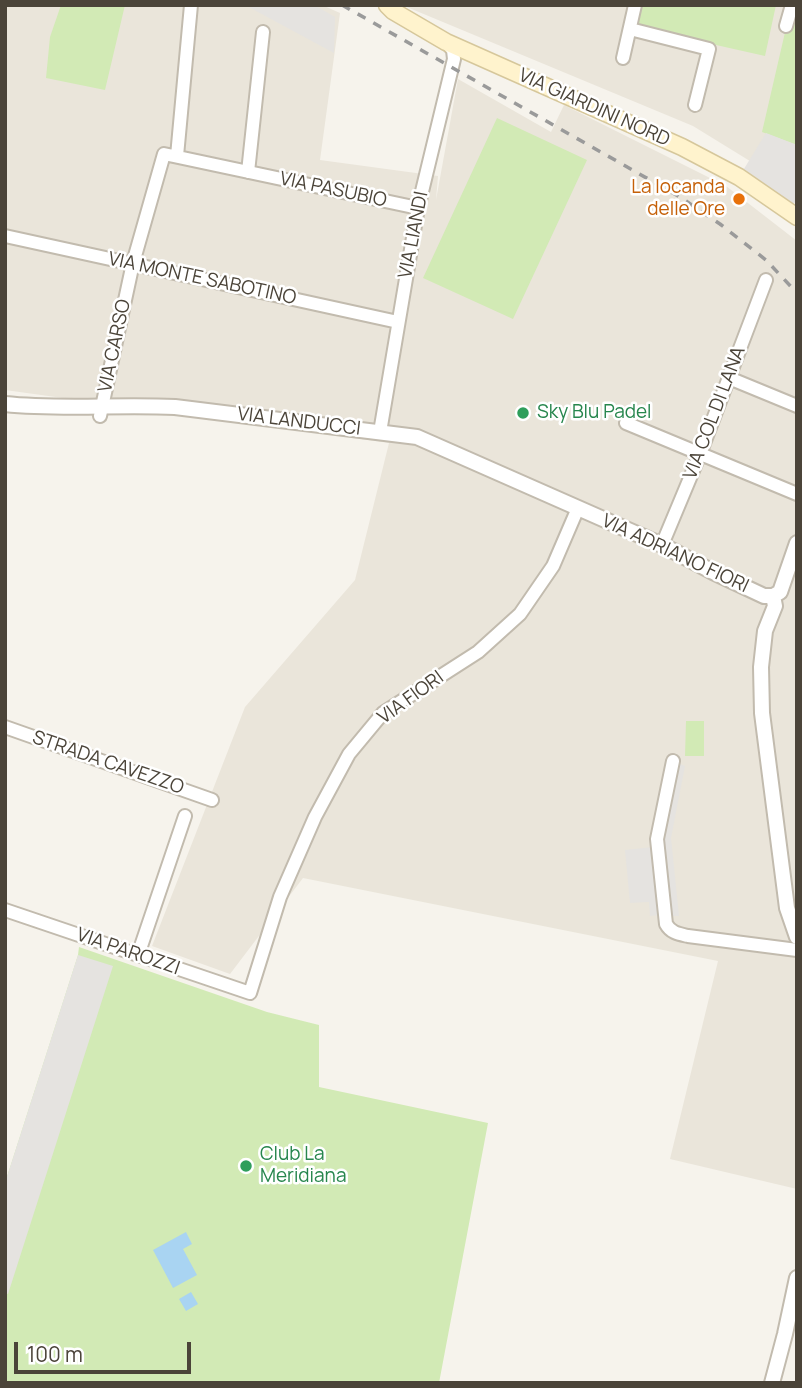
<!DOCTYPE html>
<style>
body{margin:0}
#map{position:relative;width:802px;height:1388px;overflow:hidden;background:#f6f3ec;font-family:Manrope,sans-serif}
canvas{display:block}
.frame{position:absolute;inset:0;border:7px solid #4b4439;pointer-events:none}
.scale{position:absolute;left:14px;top:1342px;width:177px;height:32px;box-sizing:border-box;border:4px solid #4b4439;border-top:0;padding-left:9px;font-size:21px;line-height:24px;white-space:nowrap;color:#4b4439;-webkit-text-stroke:5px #fff;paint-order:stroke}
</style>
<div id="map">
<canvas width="802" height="1388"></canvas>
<div class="frame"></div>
<div class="scale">100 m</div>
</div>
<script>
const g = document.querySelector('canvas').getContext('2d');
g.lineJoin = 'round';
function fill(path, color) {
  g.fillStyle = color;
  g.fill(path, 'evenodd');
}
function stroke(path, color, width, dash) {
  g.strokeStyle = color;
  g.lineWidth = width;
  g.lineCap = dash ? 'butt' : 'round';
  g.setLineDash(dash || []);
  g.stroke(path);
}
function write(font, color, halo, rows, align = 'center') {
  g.font = font + ' Manrope,sans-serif';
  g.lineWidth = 5;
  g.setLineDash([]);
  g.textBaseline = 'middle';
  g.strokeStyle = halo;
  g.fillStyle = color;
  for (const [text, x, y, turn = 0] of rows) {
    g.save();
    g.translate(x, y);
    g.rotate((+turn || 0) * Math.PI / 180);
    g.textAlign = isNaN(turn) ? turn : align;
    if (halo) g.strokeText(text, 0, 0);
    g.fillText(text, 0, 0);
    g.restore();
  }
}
fill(new Path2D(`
 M5,5H322L340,13L320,160L438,176L436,200L458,79L551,132L564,105L726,186L797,241V1189L670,1159L718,961L303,878L230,974L152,946L245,707L355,580L389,443L5,390Z
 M402,5H797V190L693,126Z`), '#eae5da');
fill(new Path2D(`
 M61,5H125L105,90L46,78L50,37Z
 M635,5H776L765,56L676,36L631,23Z
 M789,15L797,17V145L762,132Z
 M497,118L587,160L513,319L423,278Z
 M686,721H704V756H685Z
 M79,947L267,1012L319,1025V1087L488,1123L439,1383H5V1183L78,955Z`), '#d2eab5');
fill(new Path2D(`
 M245,5H314L335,17L334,53Z
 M766,133L797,145V200L788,210L739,177Z
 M678,763L685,766L671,838L679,916H670L662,838Z
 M653,847L660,915L650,916L649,902L630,903L625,850Z
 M78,955L113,966L8,1294L5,1293V1183Z`), '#e5e3e0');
fill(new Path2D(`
 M186,1232L192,1244L183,1249L197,1275L173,1288L153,1250Z
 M191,1292L198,1304L186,1311L179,1299Z`), '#a9d4f2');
const minor = new Path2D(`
 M786,26L792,5
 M630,29L709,49L695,105
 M623,58L635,5
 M177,156L191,5
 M248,172L263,32
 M5,236L398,322
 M729,378L797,406
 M100,416L133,263L164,154L418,208
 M626,423L797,494
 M380,432L418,208L454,59L453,50L446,42
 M662,545L700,454L766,280
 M5,727L212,800
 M673,761L657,839L666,924C671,933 679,934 688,936L797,950
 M5,910L250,993L280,897L315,817L349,754L383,713L478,652L520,614L553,566L578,508
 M138,955L185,816`);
const tertiary = new Path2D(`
 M5,404C61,410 118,404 175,407L417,437L662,545L713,572L764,596H773
 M797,543L780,592L773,596L775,606L765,631L761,667L762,713L787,908L797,937
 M772,1383L785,1334L797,1278`);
const secondary = new Path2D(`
 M387,5L393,11L446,42L682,147L739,177L797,217`);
stroke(minor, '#c2bbae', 16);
stroke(tertiary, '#c2bbae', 18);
stroke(secondary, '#d6c79b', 19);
stroke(minor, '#fff', 12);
stroke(tertiary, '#fff', 14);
stroke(secondary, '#fff3cd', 16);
stroke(new Path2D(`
 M342,5L680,197L720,224L766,260L797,293`), '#9a9a9a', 3.5, [9, 9]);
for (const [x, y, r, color] of [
 [739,199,7,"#e8710a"],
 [523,413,7,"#2e9e5b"],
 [246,1166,7,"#2e9e5b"]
]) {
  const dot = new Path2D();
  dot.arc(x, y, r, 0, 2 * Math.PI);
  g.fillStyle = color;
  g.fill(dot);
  stroke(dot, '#fff', 2.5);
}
write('19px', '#4b4439', '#fff', [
 ["VIA GIARDINI NORD",594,108,24],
 ["VIA PASUBIO",333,190,12],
 ["VIA LIANDI",414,235,-79],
 ["VIA MONTE SABOTINO",202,279,12],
 ["VIA CARSO",115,346,-78],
 ["VIA COL DI LANA",715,413,-69],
 ["VIA LANDUCCI",299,422,7],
 ["VIA ADRIANO FIORI",675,554,25],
 ["VIA FIORI",411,698,-36],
 ["STRADA CAVEZZO",108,763,19],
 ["VIA PAROZZI",128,952,19]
]);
write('19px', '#c56008', '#fff', [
 ["La locanda",725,188],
 ["delle Ore",725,210]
], 'right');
write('19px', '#27864d', '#fff', [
 ["Sky Blu Padel",537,413],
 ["Club La",260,1155],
 ["Meridiana",260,1177]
], 'left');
</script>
